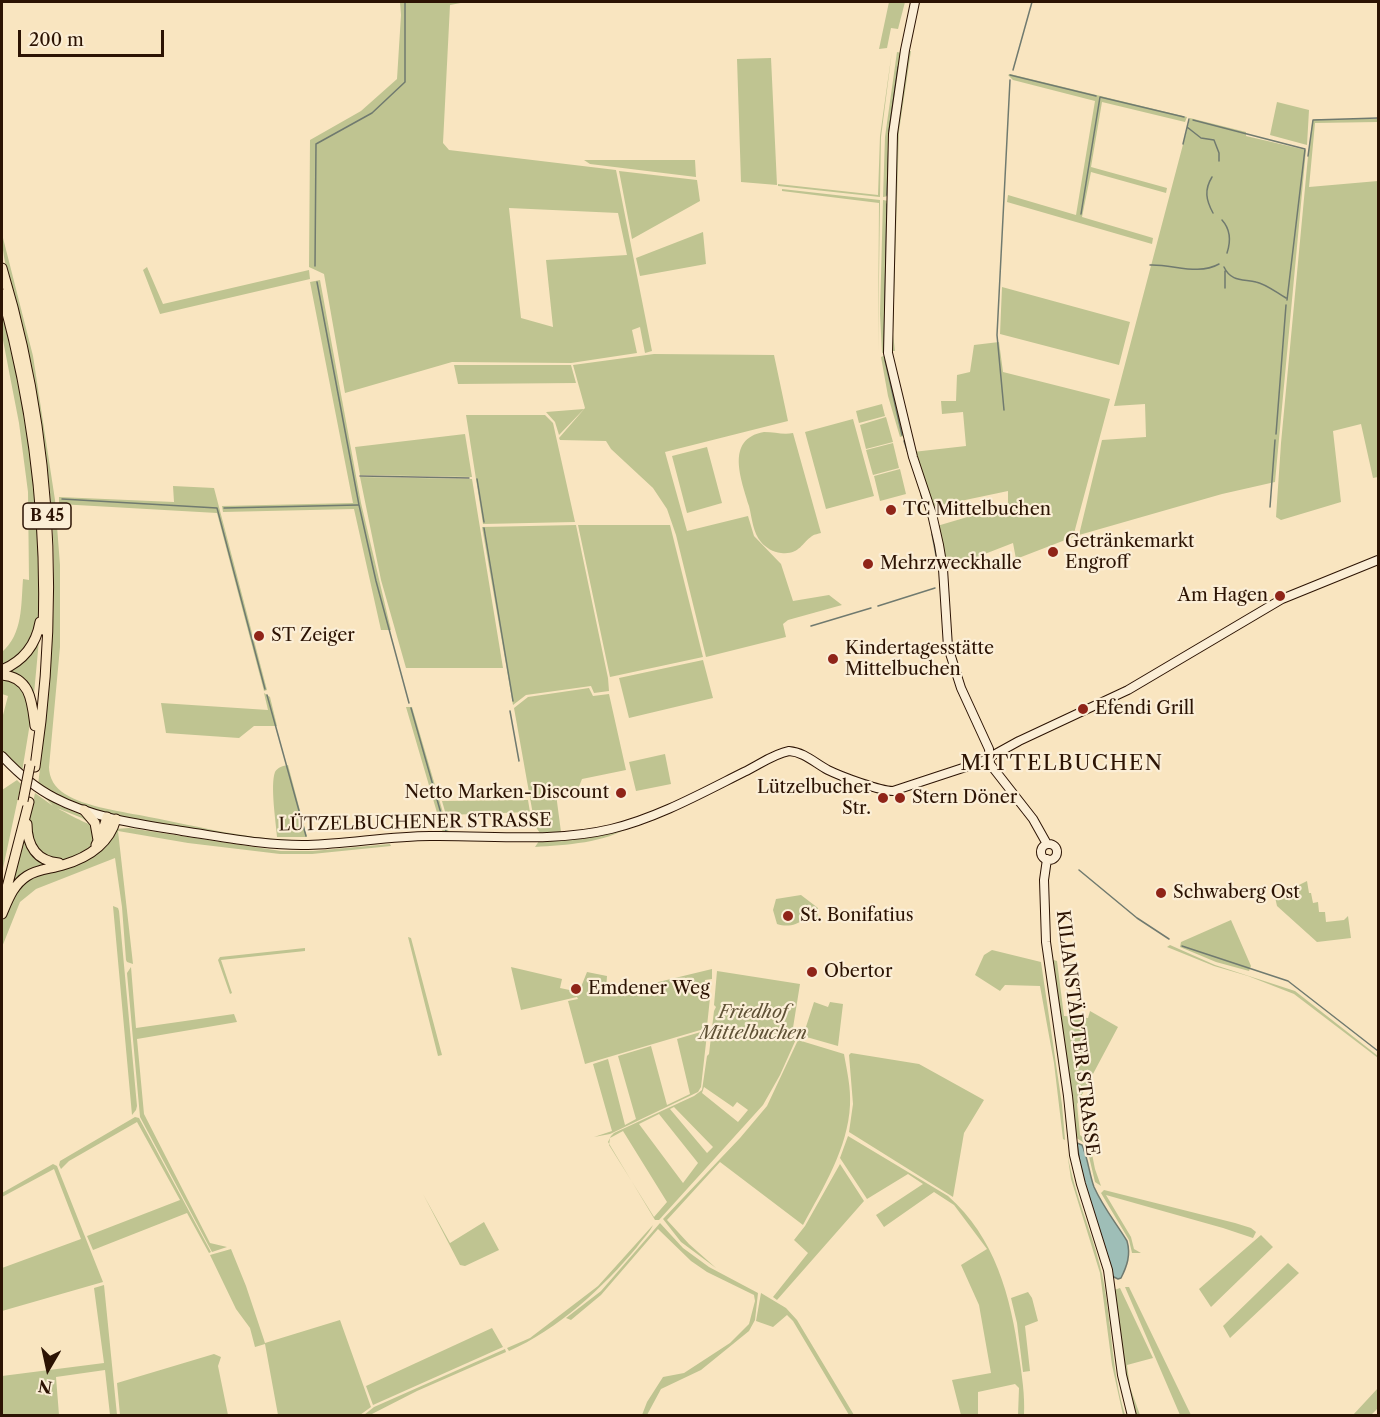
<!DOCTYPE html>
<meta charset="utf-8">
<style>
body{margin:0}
#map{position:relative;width:1380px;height:1417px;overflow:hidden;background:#f9e5c0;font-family:"Libre Caslon Text",serif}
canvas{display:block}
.frame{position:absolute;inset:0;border:3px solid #2c1303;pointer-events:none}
.north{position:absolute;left:18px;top:1339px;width:60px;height:60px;-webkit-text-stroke:4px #fbeed6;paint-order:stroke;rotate:189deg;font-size:16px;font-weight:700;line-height:24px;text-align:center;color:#2c1303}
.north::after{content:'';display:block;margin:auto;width:21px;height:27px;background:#2c1303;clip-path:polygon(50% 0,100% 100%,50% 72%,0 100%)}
.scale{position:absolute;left:18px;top:30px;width:146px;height:27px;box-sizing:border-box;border:3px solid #2c1303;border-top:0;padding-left:8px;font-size:18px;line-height:21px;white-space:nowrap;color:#2c1303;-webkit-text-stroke:4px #fbeed6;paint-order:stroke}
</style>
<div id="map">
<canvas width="1380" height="1417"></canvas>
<div class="frame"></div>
<div class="north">N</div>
<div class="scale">200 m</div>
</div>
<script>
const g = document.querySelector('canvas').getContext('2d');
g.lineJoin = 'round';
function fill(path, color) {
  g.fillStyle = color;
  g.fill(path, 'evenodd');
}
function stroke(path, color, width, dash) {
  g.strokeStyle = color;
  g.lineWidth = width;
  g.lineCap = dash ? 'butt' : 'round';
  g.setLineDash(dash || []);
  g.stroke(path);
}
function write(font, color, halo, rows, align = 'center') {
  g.font = font + ' "Libre Caslon Text",serif';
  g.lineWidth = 4.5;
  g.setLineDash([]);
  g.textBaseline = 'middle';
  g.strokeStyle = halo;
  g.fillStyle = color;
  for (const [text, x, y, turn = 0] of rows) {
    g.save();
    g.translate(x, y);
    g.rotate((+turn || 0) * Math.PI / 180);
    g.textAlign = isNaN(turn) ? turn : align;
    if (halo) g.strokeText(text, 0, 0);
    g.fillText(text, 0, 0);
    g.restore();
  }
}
fill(new Path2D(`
 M400,2H466L450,5L443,143L449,150L616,170L652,351L645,353L640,327L632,330L637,353L571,363L452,362L345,393L324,274L309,267L310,140L361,111L397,79L401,15ZM509,208L618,213L627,255L546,260L553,327L521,318Z
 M889,2H905L898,29L891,28L887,48L879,49Z
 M892,51L881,137L880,197L778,186V184L878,195L880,136Z
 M909,51H911L899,131L893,334L895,351H890L895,132Z
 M897,52L902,53L889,196L883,197L885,137Z
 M771,58L777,185L741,182L737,59Z
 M1010,74L1187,117L1185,122L1102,102L1091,167L1167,188L1166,193L1091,172L1082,217L1153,238L1152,244L1007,202L1008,195L1076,215L1095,101L1013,80L1008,75Z
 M1277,102L1309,110L1307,145L1270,135Z
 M1190,118L1246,132V136L1306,150L1275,482L1222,494L1079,535L1102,440L1146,437L1145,404L1114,406Z
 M1317,119H1378V122L1315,123L1309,187L1378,181V477L1373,478L1361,424L1333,431L1341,502L1281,520L1276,517L1281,443L1308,156L1312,124L1313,120Z
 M584,160H695L696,177L590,164Z
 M619,171L697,180L700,201L632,239Z
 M782,189L880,200L878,353L879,203L782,191Z
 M883,200L888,201L885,352L882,353L880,314Z
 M703,232L706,264L640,276L636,258Z
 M2,234L33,356L55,500L60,565V647L49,767C49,778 55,788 65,794C85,807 125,812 149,817C201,827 254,841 307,840V842C273,842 239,836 206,831C149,823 88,815 38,785C53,667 63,553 42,435C34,389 23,342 13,296C8,275 2,256 2,234Z
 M147,267L163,304L309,270L310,279L160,314L143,270Z
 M320,280L361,503L391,630H381L354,509L223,512L222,506L353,503L310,282Z
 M1002,287L1130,322L1119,365L1000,334Z
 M2,307C23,394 39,482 39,571C39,588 42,609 36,626C30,645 18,657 2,666V652C23,634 21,605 23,579L29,580L28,492L19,423L2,335Z
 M999,342L1003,372L1110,399L1073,537L1016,559L1013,543L946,569L937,526L1008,505V491L932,507L913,452L966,446L963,412L942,414L941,401H956L957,375L970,372L974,345Z
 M654,354L774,355L788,421L665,452L687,531L748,516L754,536L781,564L793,601L829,595L842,605L788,620L783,624L786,637L706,657L676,535L667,509L653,488L611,449L606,441L560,440L559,438L585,408L573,365Z
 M886,355L904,436L900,437L888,396L881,357Z
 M454,365H571L576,383L458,384Z
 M882,404L885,416L859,423L856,411Z
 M584,409L559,435L555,422L546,412Z
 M466,415H545L553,423L575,522L483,524Z
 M886,417L893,442L866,449L860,425Z
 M853,419L874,496L826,509L805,432Z
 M764,432C775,432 783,435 793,433L821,533C818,534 815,534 812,536C801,544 799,555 781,553C773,552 766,548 761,542C753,533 752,518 749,506C742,481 724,439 764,432Z
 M465,434L472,477L360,475L355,447Z
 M893,443L899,468L873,475L866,450Z
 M707,447L722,503L687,513L672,456Z
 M900,469L906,494L880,501L874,476Z
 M360,477L472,479L503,668H406L381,580Z
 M173,486L214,488L267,690L264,691L217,513L59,504V497L174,502Z
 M576,525L608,678L609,691L594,693L591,686L526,695L513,705L482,527Z
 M578,525H670L703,657L610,677Z
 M39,640L34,694H33L4,673Z
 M703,660L713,698L629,718L619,678Z
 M2,678H9L27,693L30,723L22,772L2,753V716L3,715L8,696L2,694Z
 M589,688L593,696L609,694L626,770L582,779L578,789L556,794L561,832L540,833L535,826L514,708L528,697Z
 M264,693L270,697L277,726H254L239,738L166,733L161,703L268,710Z
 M406,707H412L449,833H443Z
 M665,754L671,784L636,791L629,762Z
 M288,765L307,837H277C276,823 270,785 275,772C278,767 283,766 288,765Z
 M17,780L21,784L2,873V790Z
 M37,790L60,806L86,817L90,824L82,818L57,808C64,812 89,825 94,826C95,833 96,838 92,845C86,855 63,864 52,860C46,858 40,853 35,850L29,822L35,793L53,806Z
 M528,800L530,812L446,815L442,801Z
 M631,826C605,843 566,845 535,847L539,841Z
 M129,828L281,851H313L390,844L391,846L312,854H280L188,843L118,831L133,964L127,962L126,960L122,907L115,858L36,889L20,902L2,947V920L18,889L32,877L70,867L115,829Z
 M25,838L51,865L12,886Z
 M1307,881L1309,893H1311L1313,903L1318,902L1319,912H1325L1326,922L1344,920L1348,916L1351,938L1317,942L1277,906L1275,897Z
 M801,895L818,908L817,921L804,919C796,926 786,927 777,924L773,910L776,899Z
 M113,906L118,908L119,911L137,1106L136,1110L132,1115Z
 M1231,920L1251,966L1249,971L1216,962L1180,947L1181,942Z
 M408,937L411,938L442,1055L438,1056Z
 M1170,945L1215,965L1295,991L1378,1056V1058L1294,994L1248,976L1214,966L1167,947Z
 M305,948V951L221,960L232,993L230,994L218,960L220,957Z
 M992,950L1041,962L1062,1105L1065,1140L1063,1139L1054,1063L1040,986L1005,985L1000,991L975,975L984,955Z
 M1050,959L1057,961L1064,1016L1088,1018L1090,1011L1118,1027L1077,1104L1080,1135L1090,1144L1095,1169L1101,1186L1095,1182L1086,1144L1075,1137L1069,1075Z
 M131,967L136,1028L234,1014L237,1022L137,1039L144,1114L210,1243L227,1247L212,1252L140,1117L127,973Z
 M511,967L562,979L560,988L579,992L587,972L607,976L606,990L609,994L712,969V979L705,980L704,999L710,998L707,1026L704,1029L585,1064L568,1001L578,999L577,997L521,1010Z
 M717,971L800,984L792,1034L797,1037L780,1075L763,1105L659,1220H655L608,1142L611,1136L614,1133L694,1096L702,1090L707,1056L709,1054L714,1011L716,1007L714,1005ZM704,1087L733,1107L737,1102L748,1110L738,1122L702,1093ZM674,1107L713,1147L707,1153L670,1109ZM659,1114L698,1163L683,1183L639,1124ZM623,1131L667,1202L654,1217L609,1145L610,1138Z
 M814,1002L828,1007L830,1002L843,1004L838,1046L803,1036Z
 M704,1031L707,1034L701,1087L698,1092L610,1134L594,1137L612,1131L593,1064L608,1059L625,1125L636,1119L618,1056L651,1046L667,1105L690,1094L677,1039Z
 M798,1040L844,1054C847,1071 851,1088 850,1105C848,1148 823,1188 803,1225L720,1162L667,1220L689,1244L716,1268L681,1242L663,1219L740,1138L767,1106Z
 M851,1053L919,1064L984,1100L964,1133L953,1197L849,1132L853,1104L849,1055Z
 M135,1117L139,1118L211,1252L209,1253L187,1213L93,1250L87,1236L180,1200L137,1122L69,1161L61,1169L59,1165L60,1161Z
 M848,1136L948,1196C995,1237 1011,1297 1019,1356C1022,1376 1025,1395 1024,1415H1018L1019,1388L1015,1384L978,1392V1415H961L952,1380L991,1373L979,1305L961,1265L987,1249L954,1205L934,1192L884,1227L876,1215L923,1184L908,1174L867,1199L840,1158Z
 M1066,1145C1072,1190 1092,1230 1102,1274C1112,1321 1111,1369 1125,1415H1123L1112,1365L1100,1273L1071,1179Z
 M53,1164L57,1166L103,1282L2,1311V1268L81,1239L54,1169L2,1197V1193Z
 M840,1164L864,1201L777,1300L773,1297L808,1253L794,1240L805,1226Z
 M1104,1190L1235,1223L1251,1228L1256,1232L1253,1238L1223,1228L1106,1195L1131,1237L1134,1249L1141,1253H1132L1129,1240L1101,1193Z
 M423,1194L450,1243L484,1222L499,1250L465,1266L460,1265Z
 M660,1223L683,1248L709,1267L758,1293L755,1320L749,1331L701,1370L661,1389L647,1415H642L647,1402L663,1377L684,1373L730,1343L749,1324L755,1301L754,1295L707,1272L691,1261L658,1229L601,1295L571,1320L566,1318L601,1291Z
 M653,1225C650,1232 642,1240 637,1247C604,1287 557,1330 509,1351L507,1348L530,1338L598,1286Z
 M1261,1235L1273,1247L1211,1307L1199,1289Z
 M231,1249L246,1286L265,1343L340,1320L371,1407L360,1415H278L265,1344L255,1347L250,1328L236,1309L210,1255Z
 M1288,1263L1299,1273L1230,1338L1223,1326Z
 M104,1285L117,1415H110L105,1370L56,1377L59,1415H2V1376L104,1363L94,1288Z
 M1125,1287H1129L1191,1415H1180Z
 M1120,1288L1153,1358L1127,1365L1130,1387L1140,1415H1136L1124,1373L1114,1290Z
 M1028,1292L1032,1298L1038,1321L1025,1326L1030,1371L1023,1372L1017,1323L1011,1298Z
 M761,1293L786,1308L797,1320L854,1415H849L793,1321L787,1315L773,1327L756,1321Z
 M492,1328L503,1347L373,1405L366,1386Z
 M505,1349L506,1352L417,1391L370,1415H364L374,1407Z
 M214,1354L221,1357L218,1366L228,1415H120L117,1383Z
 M1378,1388V1408L1371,1415H1353Z`), '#bfc491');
const water = new Path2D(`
 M1077,1143L1082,1145C1088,1158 1089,1173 1094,1187C1103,1207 1116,1223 1127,1241C1131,1255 1127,1266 1121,1278L1118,1279L1112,1276L1083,1183Z`);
fill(water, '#9ebeb7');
stroke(water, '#707a6f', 1.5);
stroke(new Path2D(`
 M1013,70L1032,2
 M1010,75L1096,96
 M1193,120L1305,149L1287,300
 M1187,127L1201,138L1214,140L1219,153V161
 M889,131L898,67
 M1183,144L1189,119
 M1308,156L1313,120L1378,118
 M1212,177C1204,190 1206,200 1213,213
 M887,195L889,142
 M1081,214L1100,97L1184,117
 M1222,220C1231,230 1231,241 1227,253
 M1150,265C1173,264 1198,276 1219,264
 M315,266L316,144L372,113L405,82V2
 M1224,267C1231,282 1243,279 1256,282C1266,284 1277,293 1286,298
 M317,282L359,505L376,581L409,703
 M1225,288V271
 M884,351L887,204
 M885,360L902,435
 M1004,410L997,335L1010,80
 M1276,434L1286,305
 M904,441L908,453
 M360,476L469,478
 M477,479L484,522
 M921,495L927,511
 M62,499L217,508L265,689
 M1270,507L1275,440
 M224,508L358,505
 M484,528L513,701
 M932,534L939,571
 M878,606L935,588
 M811,626L871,608
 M267,695L306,836
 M411,708L446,831
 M510,711L519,761
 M1079,870L1137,918L1169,939
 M1182,946L1288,981L1378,1051`), '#707a6f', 1.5);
const secondary = new Path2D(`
 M915,2L905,50L893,134L888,353L913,457L932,514L939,545L943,569L948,647L961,688L989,749L990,764L1033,819L1047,844
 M2,756C17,772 35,788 55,798C93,818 139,824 182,831C223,837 266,846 308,845C349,844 389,836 430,836C490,835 552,843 611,829C657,818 702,793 744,772C759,765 773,754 789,751C804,752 815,763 828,770C840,776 880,791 893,791L981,762L1019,741L1128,690L1282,599L1378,560
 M1041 852a8 8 0 1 1 16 0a8 8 0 1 1-16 0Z
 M1047,859L1044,880L1046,942L1068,1096L1074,1155L1081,1184L1108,1270L1122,1375L1132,1416`);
const trunk = new Path2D(`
 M2,268C51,431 60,599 35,767
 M2,294C32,403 47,517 43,630
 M2,670C23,661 36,645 40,622
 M2,675C31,677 32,703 35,726
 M84,810L95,823L98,840
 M27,824C27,845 36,861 59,863
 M96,845L102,833L107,817
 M4,899L29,802
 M2,914C8,900 13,885 27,876C38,869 50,869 63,865C87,858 109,844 116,819`);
stroke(secondary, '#2c1303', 10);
stroke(trunk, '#2c1303', 11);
stroke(secondary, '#fbeed6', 8);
stroke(trunk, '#f9e5c0', 9);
const trunkBridge = new Path2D(`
 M23,801L30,765`);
stroke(trunkBridge, '#2c1303', 11, []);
stroke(trunkBridge, '#f9e5c0', 9);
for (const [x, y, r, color] of [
 [891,510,6,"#8f2418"],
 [1053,552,6,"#8f2418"],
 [868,564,6,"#8f2418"],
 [1280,596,6,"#8f2418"],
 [259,636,6,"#8f2418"],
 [833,659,6,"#8f2418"],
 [1083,709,6,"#8f2418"],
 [621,793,6,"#8f2418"],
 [883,798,6,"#8f2418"],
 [900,798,6,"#8f2418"],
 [1161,893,6,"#8f2418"],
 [788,916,6,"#8f2418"],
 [812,972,6,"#8f2418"],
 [576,989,6,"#8f2418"]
]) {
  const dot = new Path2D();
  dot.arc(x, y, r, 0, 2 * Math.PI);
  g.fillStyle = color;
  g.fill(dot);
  stroke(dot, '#fbeed6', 2);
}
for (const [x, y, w] of [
 [47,516,48]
]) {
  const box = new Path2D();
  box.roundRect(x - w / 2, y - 13, w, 26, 4.5);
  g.fillStyle = '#fbeed6';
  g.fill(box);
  stroke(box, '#2c1303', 1.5);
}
write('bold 16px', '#2c1303', null, [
 ["B 45",47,516]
]);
write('18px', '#2c1303', '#fbeed6', [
 ["TC Mittelbuchen",903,510],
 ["Getränkemarkt",1065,542],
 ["Engroff",1065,563],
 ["Mehrzweckhalle",880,564],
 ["Am Hagen",1268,596,"right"],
 ["ST Zeiger",271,636],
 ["Kindertagesstätte",845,649],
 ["Mittelbuchen",845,670],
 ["Efendi Grill",1095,709],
 ["Lützelbucher",871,788,"right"],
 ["Str.",871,809,"right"],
 ["Netto Marken-Discount",609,793,"right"],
 ["Stern Döner",912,798],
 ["Schwaberg Ost",1173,893],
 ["St. Bonifatius",800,916],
 ["Obertor",824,972],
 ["Emdener Weg",588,989]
], 'left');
write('18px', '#2c1303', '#fbeed6', [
 ["LÜTZELBUCHENER STRASSE",415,823,-1],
 ["KILIANSTÄDTER STRASSE",1077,1033,83]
]);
write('italic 18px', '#5f5135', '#fbeed6', [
 ["Friedhof",753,1013],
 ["Mittelbuchen",753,1034]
]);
g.letterSpacing = '1.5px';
write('21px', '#2c1303', '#fbeed6', [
 ["MITTELBUCHEN",1062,764]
]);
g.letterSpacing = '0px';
</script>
